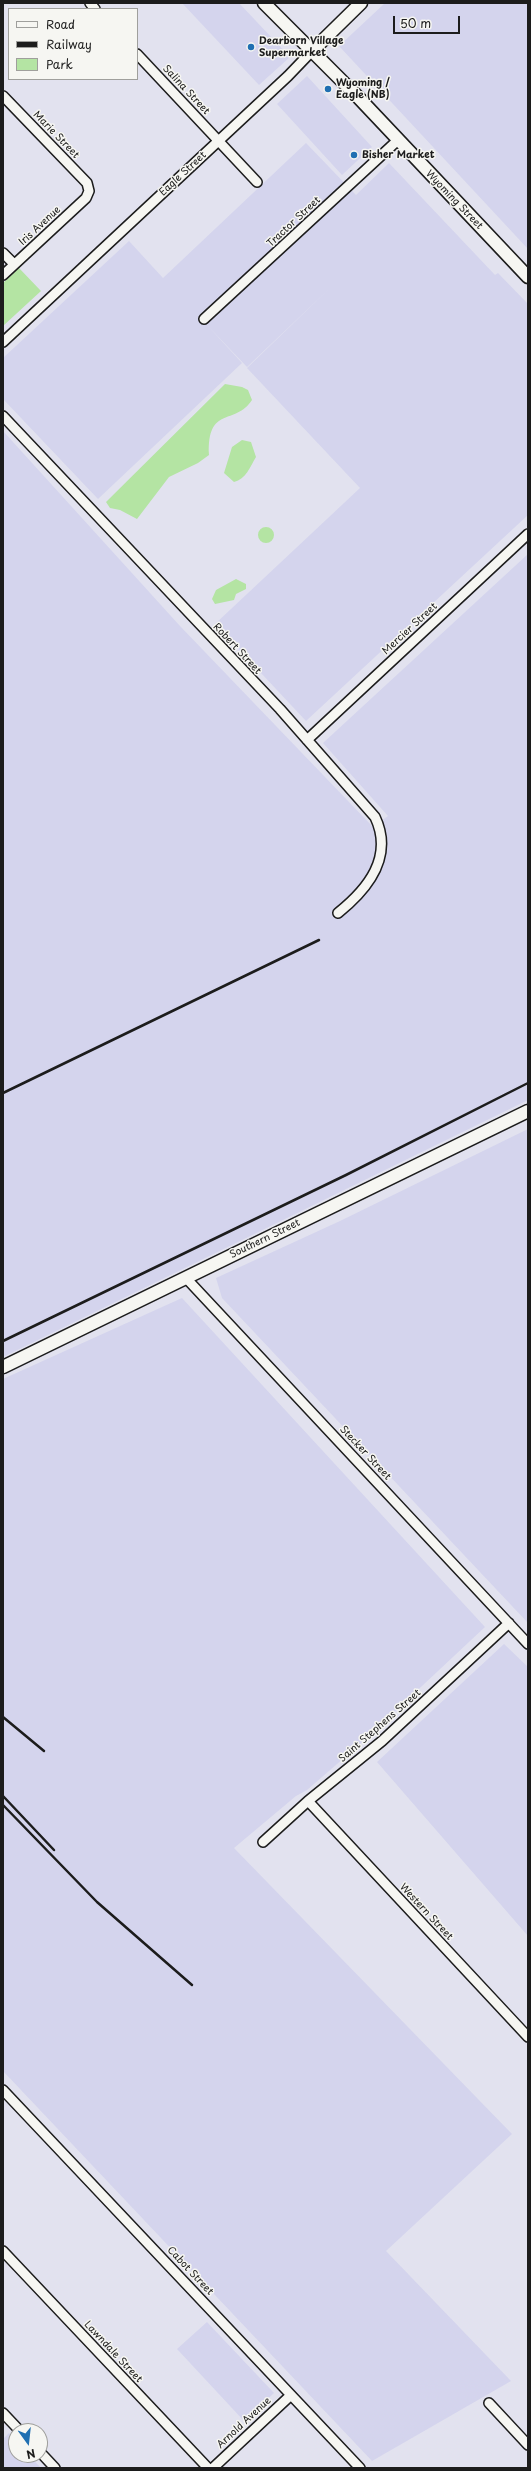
<!DOCTYPE html>
<style>
body{margin:0}
#map{position:relative;width:531px;height:2471px;overflow:hidden;background:#e2e2ef;font-family:"Playpen Sans",sans-serif}
canvas{display:block}
.frame{position:absolute;inset:0;border:4px solid #1c1c1c;pointer-events:none}
.legend{position:absolute;left:8px;top:8px;width:130px;height:72px;box-sizing:border-box;background:#f6f6f2;border:1px solid #9f9f9c;margin:0;padding:5px 7px;list-style:none;font-size:12px;color:#1c1c1c}
.legend li{display:flex;align-items:center;gap:8px;height:20px}
.legend b{width:20px;border:1px solid #9f9f9c}
.north{position:absolute;left:8px;top:2423px;width:40px;height:40px;box-sizing:border-box;background:#f6f6f2;border:1px solid #9f9f9c;border-radius:50%;rotate:165deg;font-size:11px;font-weight:700;line-height:16px;text-align:center;color:#1c1c1c}
.north::after{content:'';display:block;margin:auto;width:14px;height:18px;background:#1f6fb2;clip-path:polygon(50% 0,100% 100%,50% 72%,0 100%)}
.scale{position:absolute;left:393px;top:16px;width:67px;height:18px;box-sizing:border-box;border:2px solid #1c1c1c;border-top:0;padding-left:5px;font-size:12px;line-height:14px;white-space:nowrap;color:#1c1c1c;-webkit-text-stroke:3px #f6f6f2;paint-order:stroke}
</style>
<div id="map">
<canvas width="531" height="2471"></canvas>
<div class="frame"></div>
<ul class="legend">
<li><b style="height:5px;background:#f6f6f2"></b>Road</li>
<li><b style="height:5px;background:#1c1c1c"></b>Railway</li>
<li><b style="height:11px;background:#b4e4a3"></b>Park</li>
</ul>
<div class="north">N</div>
<div class="scale">50 m</div>
</div>
<script>
const g = document.querySelector('canvas').getContext('2d');
g.lineJoin = 'round';
function fill(path, color) {
  g.fillStyle = color;
  g.fill(path, 'evenodd');
}
function stroke(path, color, width, dash) {
  g.strokeStyle = color;
  g.lineWidth = width;
  g.lineCap = dash ? 'butt' : 'round';
  g.setLineDash(dash || []);
  g.stroke(path);
}
function write(font, color, halo, rows, align = 'center') {
  g.font = font + ' "Playpen Sans",sans-serif';
  g.lineWidth = 3;
  g.setLineDash([]);
  g.textBaseline = 'middle';
  g.strokeStyle = halo;
  g.fillStyle = color;
  for (const [text, x, y, turn = 0] of rows) {
    g.save();
    g.translate(x, y);
    g.rotate((+turn || 0) * Math.PI / 180);
    g.textAlign = isNaN(turn) ? turn : align;
    if (halo) g.strokeText(text, 0, 0);
    g.fillText(text, 0, 0);
    g.restore();
  }
}
fill(new Path2D(`
 M182,3H239L290,57L259,85Z
 M385,3H528V249L339,46Z
 M307,76L372,147L342,175L277,104Z
 M306,143L356,195L389,163L495,275L498,273L528,304V515L306,721L215,624L360,488L247,368L332,286L247,367L207,325L242,363L98,499L3,399V358L129,241L163,278Z
 M3,431L180,626L373,827L388,816L323,743L528,554V1100L3,1357Z
 M528,1129V1623L222,1298L216,1278L340,1221Z
 M182,1298L485,1627L359,1745L307,1790L296,1796L234,1848L512,2134L386,2251L511,2381L372,2461L3,2071V1379Z
 M504,1644L528,1667V1936L377,1762Z
 M207,2322L274,2393L244,2421L177,2349Z
 M9,2433L16,2441V2455H29L41,2468H3V2439Z`), '#d4d4ed');
fill(new Path2D(`
 M19,268L41,291L3,326V283Z
 M225,384L242,387L248,390L252,400C235,426 207,405 209,455L198,463L169,477L137,519L120,510L110,508L106,502Z
 M242,440L251,442L256,457C250,467 246,479 234,482L224,473L232,447Z
 M258 535a8 8 0 1 1 16 0a8 8 0 1 1-16 0Z
 M236,579L246,584V589L236,594L234,600L215,604L212,599L216,590Z`), '#b4e4a3');
const street = new Path2D(`
 M90,3L95,9
 M137,54L257,182
 M3,96L87,183L89,191L86,198L3,275
 M3,253L14,264
 M204,319L398,140
 M3,342L288,76L312,51
 M3,416L280,709L375,817C394,857 368,889 338,913
 M307,740L528,534
 M186,1278L528,1644
 M308,1801L528,2037
 M263,1842L308,1801L382,1741L509,1623
 M3,2090L360,2468
 M3,2251L208,2468
 M489,2403L528,2445
 M3,2413L20,2431
 M40,2452L55,2468
 M213,2468L291,2395`);
const secondary = new Path2D(`
 M264,3L358,97L528,277
 M312,51L361,3
 M3,1367L528,1111`);
stroke(street, '#1c1c1c', 12);
stroke(secondary, '#1c1c1c', 15);
stroke(street, '#f6f6f2', 9);
stroke(secondary, '#f6f6f2', 12);
stroke(new Path2D(`
 M3,1093L319,940
 M3,1341L346,1175L528,1083
 M3,1717L44,1751
 M3,1796L54,1850
 M3,1805L97,1902L192,1985`), '#1c1c1c', 2.5);
for (const [x, y, r, color] of [
 [251,47,4,"#1f6fb2"],
 [328,89,4,"#1f6fb2"],
 [354,155,4,"#1f6fb2"]
]) {
  const dot = new Path2D();
  dot.arc(x, y, r, 0, 2 * Math.PI);
  g.fillStyle = color;
  g.fill(dot);
  stroke(dot, '#f6f6f2', 1.5);
}
write('bold 10px', '#1c1c1c', '#f6f6f2', [
 ["Dearborn Village",259,41],
 ["Supermarket",259,53],
 ["Wyoming /",336,83],
 ["Eagle (NB)",336,95],
 ["Bisher Market",362,155]
], 'left');
write('10px', '#1c1c1c', '#f6f6f2', [
 ["Salina Street",186,90,47],
 ["Marie Street",56,135,46],
 ["Eagle Street",183,174,-43],
 ["Wyoming Street",454,200,46],
 ["Tractor Street",294,222,-43],
 ["Iris Avenue",40,226,-43],
 ["Mercier Street",410,629,-43],
 ["Robert Street",237,649,47],
 ["Southern Street",265,1239,-26],
 ["Stecker Street",365,1453,47],
 ["Saint Stephens Street",380,1726,-41],
 ["Western Street",426,1912,47],
 ["Cabot Street",190,2271,47],
 ["Lawndale Street",113,2352,47],
 ["Arnold Avenue",244,2423,-43]
]);
</script>
